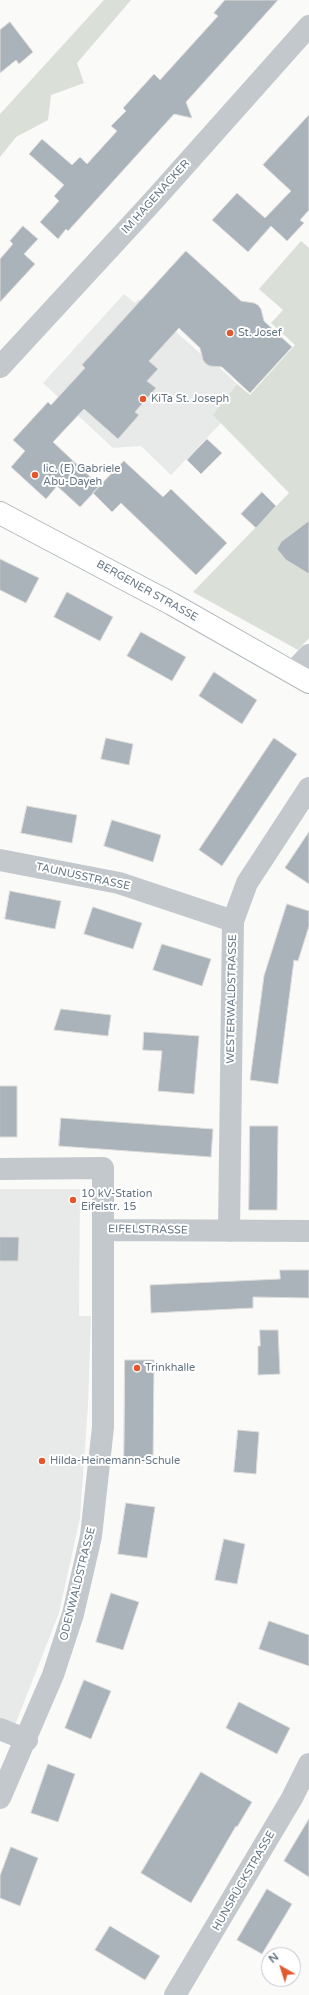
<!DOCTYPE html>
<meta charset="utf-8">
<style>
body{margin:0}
#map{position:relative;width:309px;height:1995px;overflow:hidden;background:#fafaf8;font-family:"Varela Round",sans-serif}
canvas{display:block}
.north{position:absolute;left:261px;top:1947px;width:40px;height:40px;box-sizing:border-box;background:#fff;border:1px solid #c1c8cd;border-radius:50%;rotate:321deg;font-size:11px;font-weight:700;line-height:16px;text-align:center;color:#657683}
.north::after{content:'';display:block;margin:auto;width:14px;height:18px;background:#e4572e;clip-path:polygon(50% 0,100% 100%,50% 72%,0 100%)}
</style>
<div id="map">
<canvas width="309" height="1995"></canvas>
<div class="north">N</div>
</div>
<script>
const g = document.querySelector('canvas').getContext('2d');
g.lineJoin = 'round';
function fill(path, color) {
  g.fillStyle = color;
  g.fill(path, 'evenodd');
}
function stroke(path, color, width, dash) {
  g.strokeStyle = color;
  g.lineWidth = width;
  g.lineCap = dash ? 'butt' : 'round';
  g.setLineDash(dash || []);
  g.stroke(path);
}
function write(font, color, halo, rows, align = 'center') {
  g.font = font + ' "Varela Round",sans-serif';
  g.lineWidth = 4;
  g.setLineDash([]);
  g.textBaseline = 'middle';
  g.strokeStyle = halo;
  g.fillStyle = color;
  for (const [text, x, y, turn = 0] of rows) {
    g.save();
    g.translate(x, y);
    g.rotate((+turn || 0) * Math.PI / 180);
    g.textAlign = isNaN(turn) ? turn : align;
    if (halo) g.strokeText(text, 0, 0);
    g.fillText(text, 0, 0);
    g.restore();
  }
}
fill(new Path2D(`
 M124,294L135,303L139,299L202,355L206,364L210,366H218L237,384L214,415L221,423L171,475L141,446L113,448L43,383Z
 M0,1189H80L79,1316H91L88,1405L80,1518L59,1613L15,1725L0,1719Z`), '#e8e9e9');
fill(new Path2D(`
 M104,0H131L77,63L84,83L51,95L48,120L16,137L0,157V114Z
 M301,241L309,248V638L298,650L193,592L289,493L213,415L237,384L250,395L295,345L271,323L283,310L259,289Z`), '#dadfd7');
const building = new Path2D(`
 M225,0H278L186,102L192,118L174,114L68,231L66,229L58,239L40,222L59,201L54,196L64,185L29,154L42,139L72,165L80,157L87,164L117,131L111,126L126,111L123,108L154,74L160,80L218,16L214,13Z
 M10,22L33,52L19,64L16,60L0,73V30Z
 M309,115V210L300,220L304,223L287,241L271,226L248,252L212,220L237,193L265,218L291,191L263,165Z
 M23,226L38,239L24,254L35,264L0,302V259L13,244L10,241Z
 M186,251L241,301L254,303L258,305L261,309L264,321L292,347L250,393L222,367L210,366L206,364L203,360L200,348L179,328L149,361L158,369L147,381L156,388L135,412L139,415L118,439L84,409L53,442L100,486L80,507L57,486L46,499L11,467L25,451L13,440L48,402L51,405L85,368L82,365Z
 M207,439L222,453L201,474L187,460Z
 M124,461L163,497L171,489L227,543L196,575L121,503L112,512L93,493Z
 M262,492L276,506L256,528L241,514Z
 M309,521V574L286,560L277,549L281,542Z
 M0,559L39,578L26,603L0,590Z
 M67,592L113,617L100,641L54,617Z
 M141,632L186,657L172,681L127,656Z
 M214,672L257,700L242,724L199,696Z
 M106,738L133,744L129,765L101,759Z
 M274,738L297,754L222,866L199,850Z
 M27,806L77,815L72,843L21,833Z
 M112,820L161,835L153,862L104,846Z
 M309,832V884L285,868Z
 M10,891L61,901L55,929L5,919Z
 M287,904L309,911V926L298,961L294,960L278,1084L250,1080L264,976Z
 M93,907L142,923L133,949L84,934Z
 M162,944L211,959L202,986L153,970Z
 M61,1009L111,1015L108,1036L54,1030Z
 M144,1032L199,1036L194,1094L158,1091L162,1051L143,1050Z
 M0,1086H17V1137H0Z
 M61,1118L213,1129L211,1157L59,1146Z
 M250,1126H278L277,1210H249Z
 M0,1237H19L18,1261H0Z
 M280,1270H309V1298L253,1297V1308L151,1313L150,1285L280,1279Z
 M260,1330H278L280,1374L258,1375V1346H260Z
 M125,1360H154L153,1463H124Z
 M238,1430L259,1432L256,1474L234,1472Z
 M126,1503L155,1507L147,1558L118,1554Z
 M224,1539L245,1544L237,1584L215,1580Z
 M111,1593L139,1602L123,1650L96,1642Z
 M269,1621L309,1635V1666L259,1649Z
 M84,1680L111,1691L91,1739L65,1728Z
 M239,1702L290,1728L277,1754L226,1728Z
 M48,1764L75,1774L58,1822L31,1813Z
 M201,1772L252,1802L237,1827L236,1826L191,1903L141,1873Z
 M309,1819V1877L284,1861Z
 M11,1847L38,1858L20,1906L0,1898V1876Z
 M267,1889L292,1904L262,1954L237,1940Z
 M110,1926L160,1956L145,1980L95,1950Z`);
fill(building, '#aab3b9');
stroke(building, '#dcdcda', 1);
const secondary = new Path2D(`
 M0,513L172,604L309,682`);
stroke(secondary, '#b3babf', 24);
stroke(new Path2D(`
 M0,367L154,200L309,26
 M293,672L309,655
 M0,860L119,883L233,921
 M0,1169L103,1168V1427L91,1536L73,1614L53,1675L0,1798
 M103,1230L309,1231
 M229,1231L233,921L247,883L309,788
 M0,1729L27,1740
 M175,1995L292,1798L309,1764`), '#c3c8cc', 22);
stroke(secondary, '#fff', 22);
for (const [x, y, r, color] of [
 [230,333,4,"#e4572e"],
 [143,399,4,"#e4572e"],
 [35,475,4,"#e4572e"],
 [73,1200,4,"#e4572e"],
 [137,1368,4,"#e4572e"],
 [42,1461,4,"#e4572e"]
]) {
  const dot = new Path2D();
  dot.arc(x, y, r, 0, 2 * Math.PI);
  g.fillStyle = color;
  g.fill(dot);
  stroke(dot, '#fff', 1.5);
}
write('11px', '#657683', '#fff', [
 ["IM HAGENACKER",156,197,-48],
 ["BERGENER STRASSE",147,591,29],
 ["TAUNUSSTRASSE",83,877,12],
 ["WESTERWALDSTRASSE",232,999,-89],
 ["EIFELSTRASSE",148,1230,1],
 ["ODENWALDSTRASSE",78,1584,-76],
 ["HUNSRÜCKSTRASSE",244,1881,-60]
]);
write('11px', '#657683', '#fff', [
 ["St. Josef",238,333],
 ["KiTa St. Joseph",151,399],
 ["lic. (E) Gabriele",43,469],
 ["Abu-Dayeh",43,482],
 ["10 kV-Station",81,1194],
 ["Eifelstr. 15",81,1207],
 ["Trinkhalle",145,1368],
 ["Hilda-Heinemann-Schule",50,1461]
], 'left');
</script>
